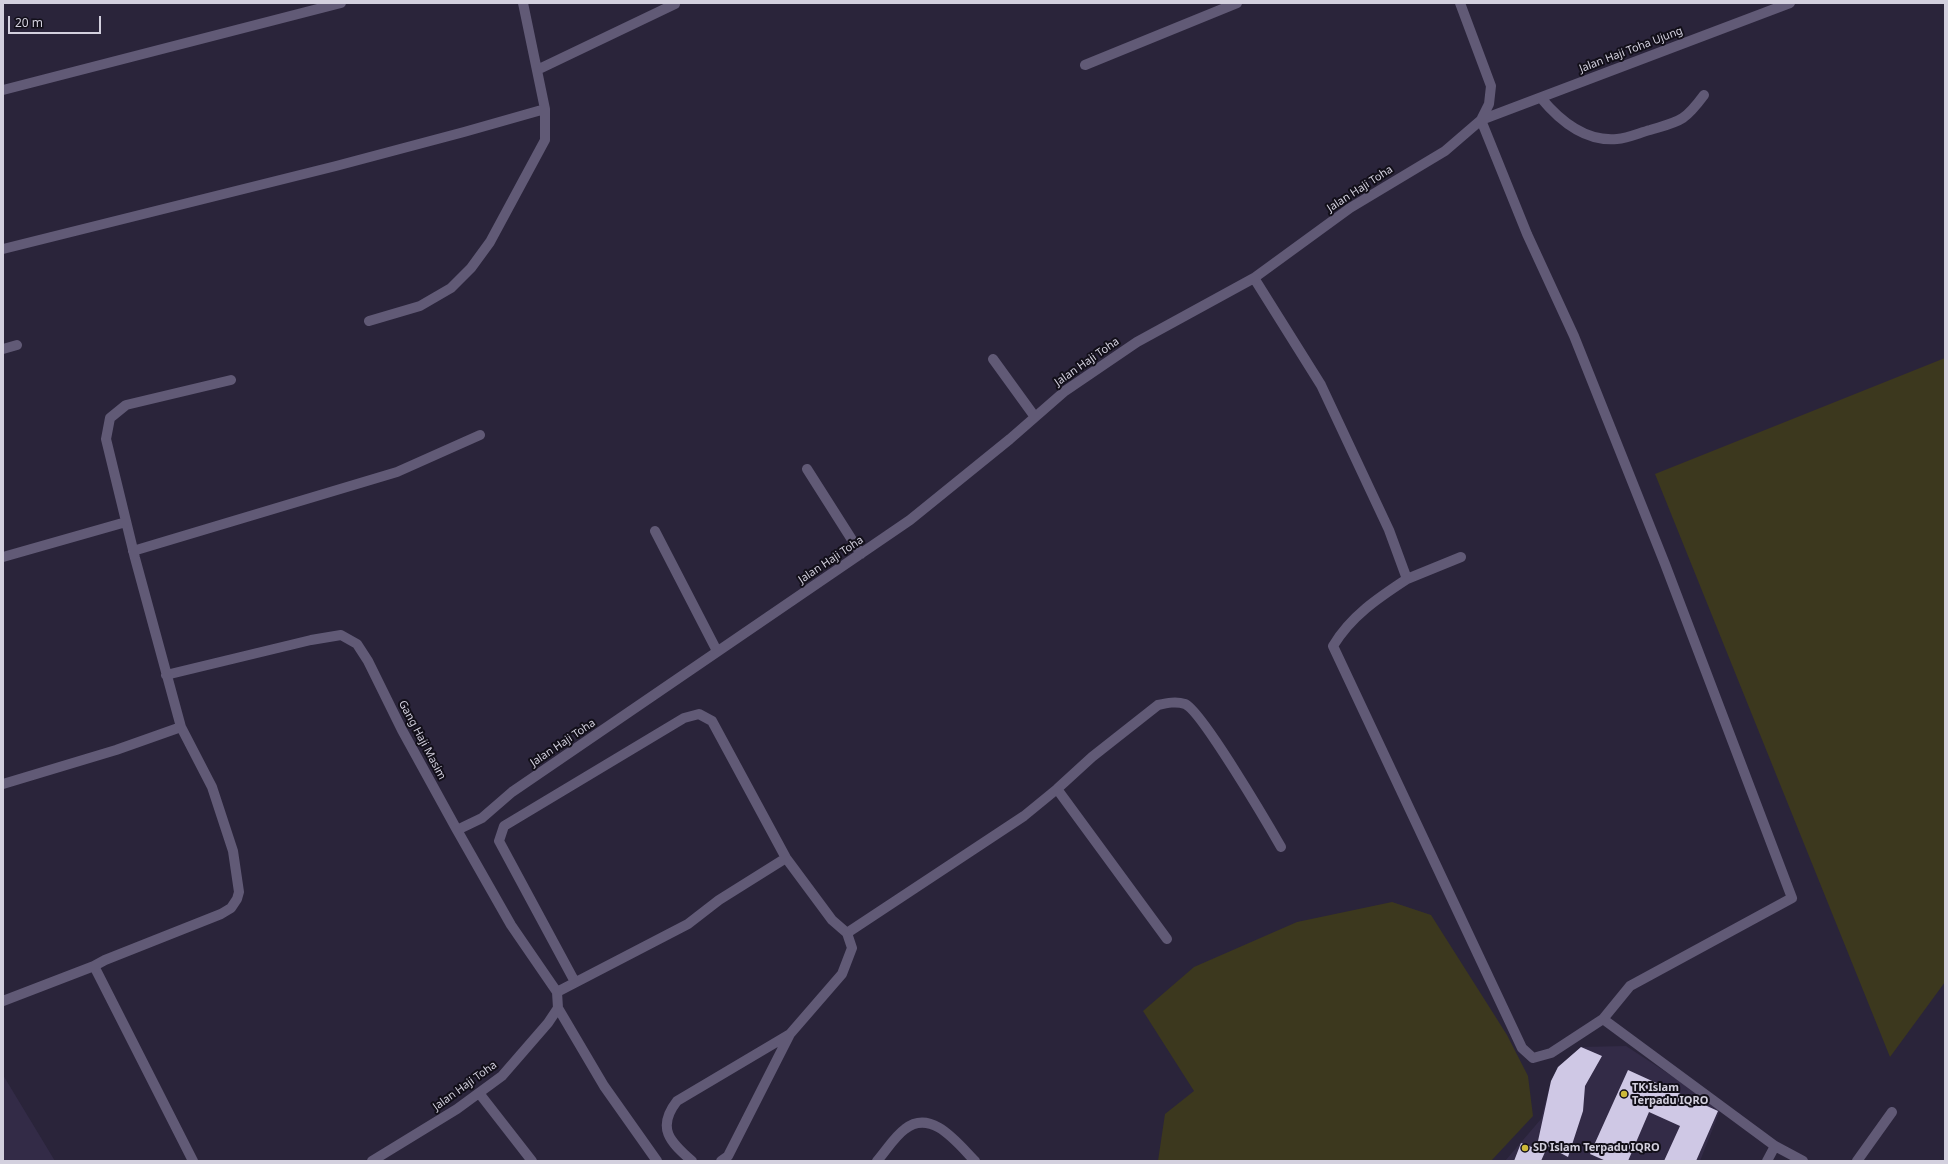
<!DOCTYPE html>
<style>
body{margin:0}
#map{position:relative;width:1948px;height:1164px;overflow:hidden;background:#2a243a;font-family:"Noto Sans",sans-serif}
canvas{display:block}
.frame{position:absolute;inset:0;border:4px solid #d3d0de;pointer-events:none}
.scale{position:absolute;left:8px;top:16px;width:93px;height:18px;box-sizing:border-box;border:2px solid #d3d0de;border-top:0;padding-left:5px;font-size:12px;line-height:14px;white-space:nowrap;color:#d3d0de;-webkit-text-stroke:3px #120f19;paint-order:stroke}
</style>
<div id="map">
<canvas width="1948" height="1164"></canvas>
<div class="frame"></div>
<div class="scale">20 m</div>
</div>
<script>
const g = document.querySelector('canvas').getContext('2d');
g.lineJoin = 'round';
function fill(path, color) {
  g.fillStyle = color;
  g.fill(path, 'evenodd');
}
function stroke(path, color, width, dash) {
  g.strokeStyle = color;
  g.lineWidth = width;
  g.lineCap = dash ? 'butt' : 'round';
  g.setLineDash(dash || []);
  g.stroke(path);
}
function write(font, color, halo, rows, align = 'center') {
  g.font = font + ' "Noto Sans",sans-serif';
  g.lineWidth = 4;
  g.setLineDash([]);
  g.textBaseline = 'middle';
  g.strokeStyle = halo;
  g.fillStyle = color;
  for (const [text, x, y, turn = 0] of rows) {
    g.save();
    g.translate(x, y);
    g.rotate((+turn || 0) * Math.PI / 180);
    g.textAlign = isNaN(turn) ? turn : align;
    if (halo) g.strokeText(text, 0, 0);
    g.fillText(text, 0, 0);
    g.restore();
  }
}
fill(new Path2D(`
 M1626,1046L1721,1108L1700,1161H1505L1541,1119L1551,1081L1558,1067L1581,1047Z
 M3,1075L55,1161H3Z`), '#332b47');
fill(new Path2D(`
 M1945,358V982L1890,1057L1655,474Z
 M1392,902L1431,915L1507,1035L1528,1076L1533,1116L1491,1161H1158L1165,1114L1194,1091L1143,1011L1194,967L1297,922Z`), '#3c381e');
fill(new Path2D(`
 M1581,1047L1602,1056L1585,1086L1583,1111L1568,1157L1538,1141L1551,1081L1558,1067Z
 M1628,1070L1718,1111L1696,1161H1664L1680,1126L1649,1112L1628,1161H1606L1590,1154Z
 M1521,1143L1545,1152L1541,1161H1514Z`), '#cfc8e5');
stroke(new Path2D(`
 M1085,65L1237,3
 M537,70L675,4
 M3,90L341,3
 M1541,98C1560,121 1585,142 1617,139C1628,138 1639,133 1650,130C1680,121 1684,122 1704,95
 M1481,120L1527,234L1574,336L1665,564L1792,898L1630,986L1603,1019
 M1481,120L1790,3
 M3,249L336,166L464,132L545,109
 M1254,278L1321,385L1389,530L1407,579C1378,598 1351,616 1333,646L1522,1048L1533,1058L1551,1053L1603,1019L1775,1146L1803,1161
 M369,321L420,306L451,288L471,268L490,242L545,140V109L523,3
 M3,349L17,345
 M993,359L1035,417
 M807,469L861,554
 M655,531L717,651
 M133,551L397,472L480,435
 M3,557L126,522
 M1407,579L1461,557
 M166,675L311,640L341,635L357,644L368,661L402,730L457,830
 M3,784L116,750L181,727
 M1057,789L1167,939
 M847,933L1024,816L1057,789L1092,757L1158,705C1167,703 1176,701 1185,704C1201,710 1269,826 1281,847
 M575,982L499,841L504,826L684,718L699,714L712,721L786,858L832,920L847,933L852,948L842,974L790,1034L728,1156L721,1161
 M557,992L688,924L719,900L786,858
 M3,1001L94,966
 M558,1008L604,1086L657,1161
 M479,1093L532,1161
 M193,1161L94,966L105,960L221,914L231,908L237,899L239,892L233,851L212,787L181,727L135,558L106,439L110,418L126,405L231,380
 M372,1161L457,1109L502,1076L548,1023L558,1008L557,992L511,925L457,830L482,818L512,792L910,520L1010,439L1065,391L1137,342L1254,278L1350,208L1445,151L1481,120L1489,104L1491,86L1460,3
 M692,1161C670,1142 656,1128 677,1101L790,1034
 M877,1161C886,1151 894,1137 905,1129C932,1108 958,1144 975,1161
 M1767,1161L1775,1146
 M1857,1161L1892,1112`), '#615a76', 10);
for (const [x, y, r, color] of [
 [1624,1094,4,"#cdb938"],
 [1525,1148,4,"#cdb938"]
]) {
  const dot = new Path2D();
  dot.arc(x, y, r, 0, 2 * Math.PI);
  g.fillStyle = color;
  g.fill(dot);
  stroke(dot, '#120f19', 1.5);
}
write('11px', '#d3d0de', '#120f19', [
 ["Jalan Haji Toha Ujung",1631,50,-21],
 ["Jalan Haji Toha",1360,189,-33],
 ["Jalan Haji Toha",1087,362,-35],
 ["Jalan Haji Toha",831,560,-34],
 ["Gang Haji Masim",422,740,62],
 ["Jalan Haji Toha",563,743,-34],
 ["Jalan Haji Toha",465,1086,-36]
]);
write('bold 11px', '#d3d0de', '#120f19', [
 ["TK Islam",1632,1088],
 ["Terpadu IQRO",1632,1101],
 ["SD Islam Terpadu IQRO",1533,1148]
], 'left');
</script>
